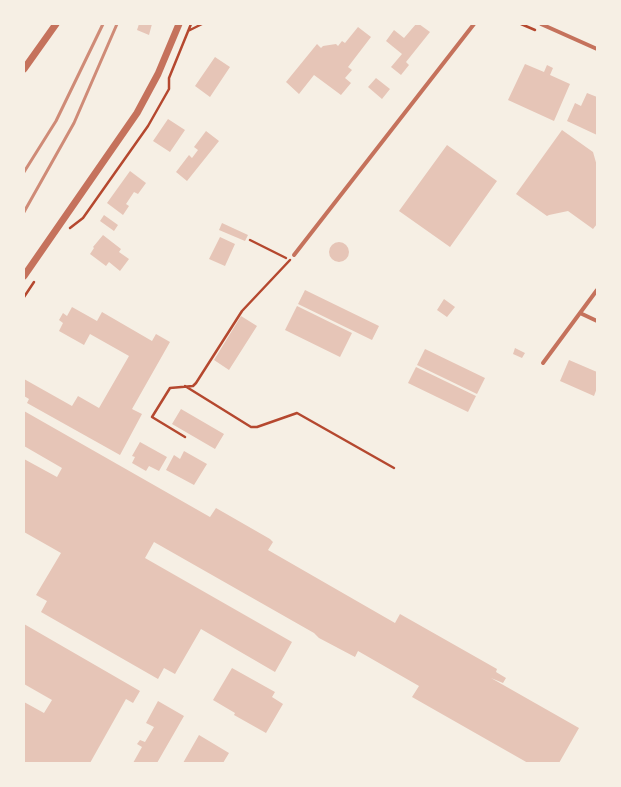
<!DOCTYPE html>
<style>
body{margin:0}
#map{position:relative;width:621px;height:787px;overflow:hidden;background:#f6efe4;font-family:Roboto,sans-serif}
canvas{display:block}
.frame{position:absolute;inset:0;border:25px solid #f6efe4;pointer-events:none}
</style>
<div id="map">
<canvas width="621" height="787"></canvas>
<div class="frame"></div>
</div>
<script>
const g = document.querySelector('canvas').getContext('2d');
g.lineJoin = 'round';
function fill(path, color) {
  g.fillStyle = color;
  g.fill(path, 'evenodd');
}
function stroke(path, color, width, dash) {
  g.strokeStyle = color;
  g.lineWidth = width;
  g.lineCap = dash ? 'butt' : 'round';
  g.setLineDash(dash || []);
  g.stroke(path);
}
fill(new Path2D(`
 M139,24H152L149,35L137,30Z
 M416,24H419L430,32L406,62L409,65L401,75L391,67L402,54L386,41L394,30L404,38Z
 M358,27L371,37L348,67L352,70L345,78L351,83L341,95L314,75L299,94L286,82L317,44L321,48L323,46L336,44L338,46L342,41L345,43Z
 M215,57L230,67L210,97L195,86Z
 M525,64L544,72L547,65L553,68L550,75L570,84L554,121L508,100Z
 M376,78L390,89L382,99L368,87Z
 M587,93L597,97V135L567,121L575,103L581,106Z
 M168,119L185,130L170,152L153,141Z
 M562,130L593,152L597,166V224L593,229L568,211L549,215L547,216L516,194Z
 M206,131L219,141L187,181L176,172L189,155L192,158L198,150L194,147Z
 M447,145L497,181L450,247L399,211Z
 M130,171L146,183L138,194L134,192L126,204L129,206L123,215L107,203Z
 M104,215L118,225L114,231L100,221Z
 M222,223L248,235L245,241L219,230Z
 M103,235L121,249L119,252L129,259L120,271L109,262L106,266L90,254L94,248L93,247Z
 M220,237L235,244L225,266L209,259Z
 M329 252a10 10 0 1 1 20 0a10 10 0 1 1-20 0Z
 M305,290L379,326L372,340L298,304Z
 M444,299L455,307L447,317L437,310Z
 M297,306L352,333L340,357L285,330Z
 M72,307L97,321L102,312L152,341L156,334L170,342L132,409L142,414L120,455L27,403L29,399L24,396V379L72,406L78,396L99,408L129,356L90,334L84,345L59,331L63,323L59,320L63,313L67,316Z
 M241,316L257,326L229,370L214,360Z
 M515,348L525,353L522,358L513,354Z
 M425,349L485,378L477,394L417,365Z
 M569,360L597,372V388L594,396L560,381Z
 M416,367L476,396L468,412L408,383Z
 M181,409L224,434L215,449L172,424Z
 M24,411L210,517L216,508L270,539L273,542L268,550L395,623L400,614L497,669L496,672L506,678L503,683L491,678L579,728L559,763H528L412,697L419,686L358,651L355,657L319,638L314,633L154,542L145,558L292,642L275,672L201,629L175,674L164,668L158,679L41,612L47,601L36,595L61,553L24,532V459L57,477L62,468L24,446Z
 M140,442L167,457L159,471L149,466L146,471L132,463L135,457L132,456Z
 M184,451L207,464L194,485L166,470L174,455L180,459Z
 M24,624L140,691L133,703L126,699L90,763H24V702L44,713L52,700L24,684Z
 M232,668L275,692L272,697L283,704L266,733L234,715L235,713L213,700Z
 M158,701L184,716L157,763H133L142,747L137,744L140,740L145,742L154,727L146,723Z
 M199,735L229,753L223,763H183Z`), '#e6c5b7');
stroke(new Path2D(`
 M521,24L535,30
 M188,31L202,24
 M70,228L83,218L148,126L169,89V78L191,24
 M250,240L286,258
 M24,297L34,282
 M185,386L251,427H257L297,413L394,468
 M185,437L152,417L170,388L193,386L196,383L242,311L290,260`), '#b5482f', 2.5);
stroke(new Path2D(`
 M541,24L597,49
 M294,255L474,24
 M580,313L597,321
 M543,363L597,290`), '#c5725c', 4);
stroke(new Path2D(`
 M24,69L56,24
 M24,276L137,113L158,74L179,24`), '#c5725c', 7);
stroke(new Path2D(`
 M24,172L56,121L103,24
 M24,212L74,123L117,24`), '#cf8b77', 3);
</script>
